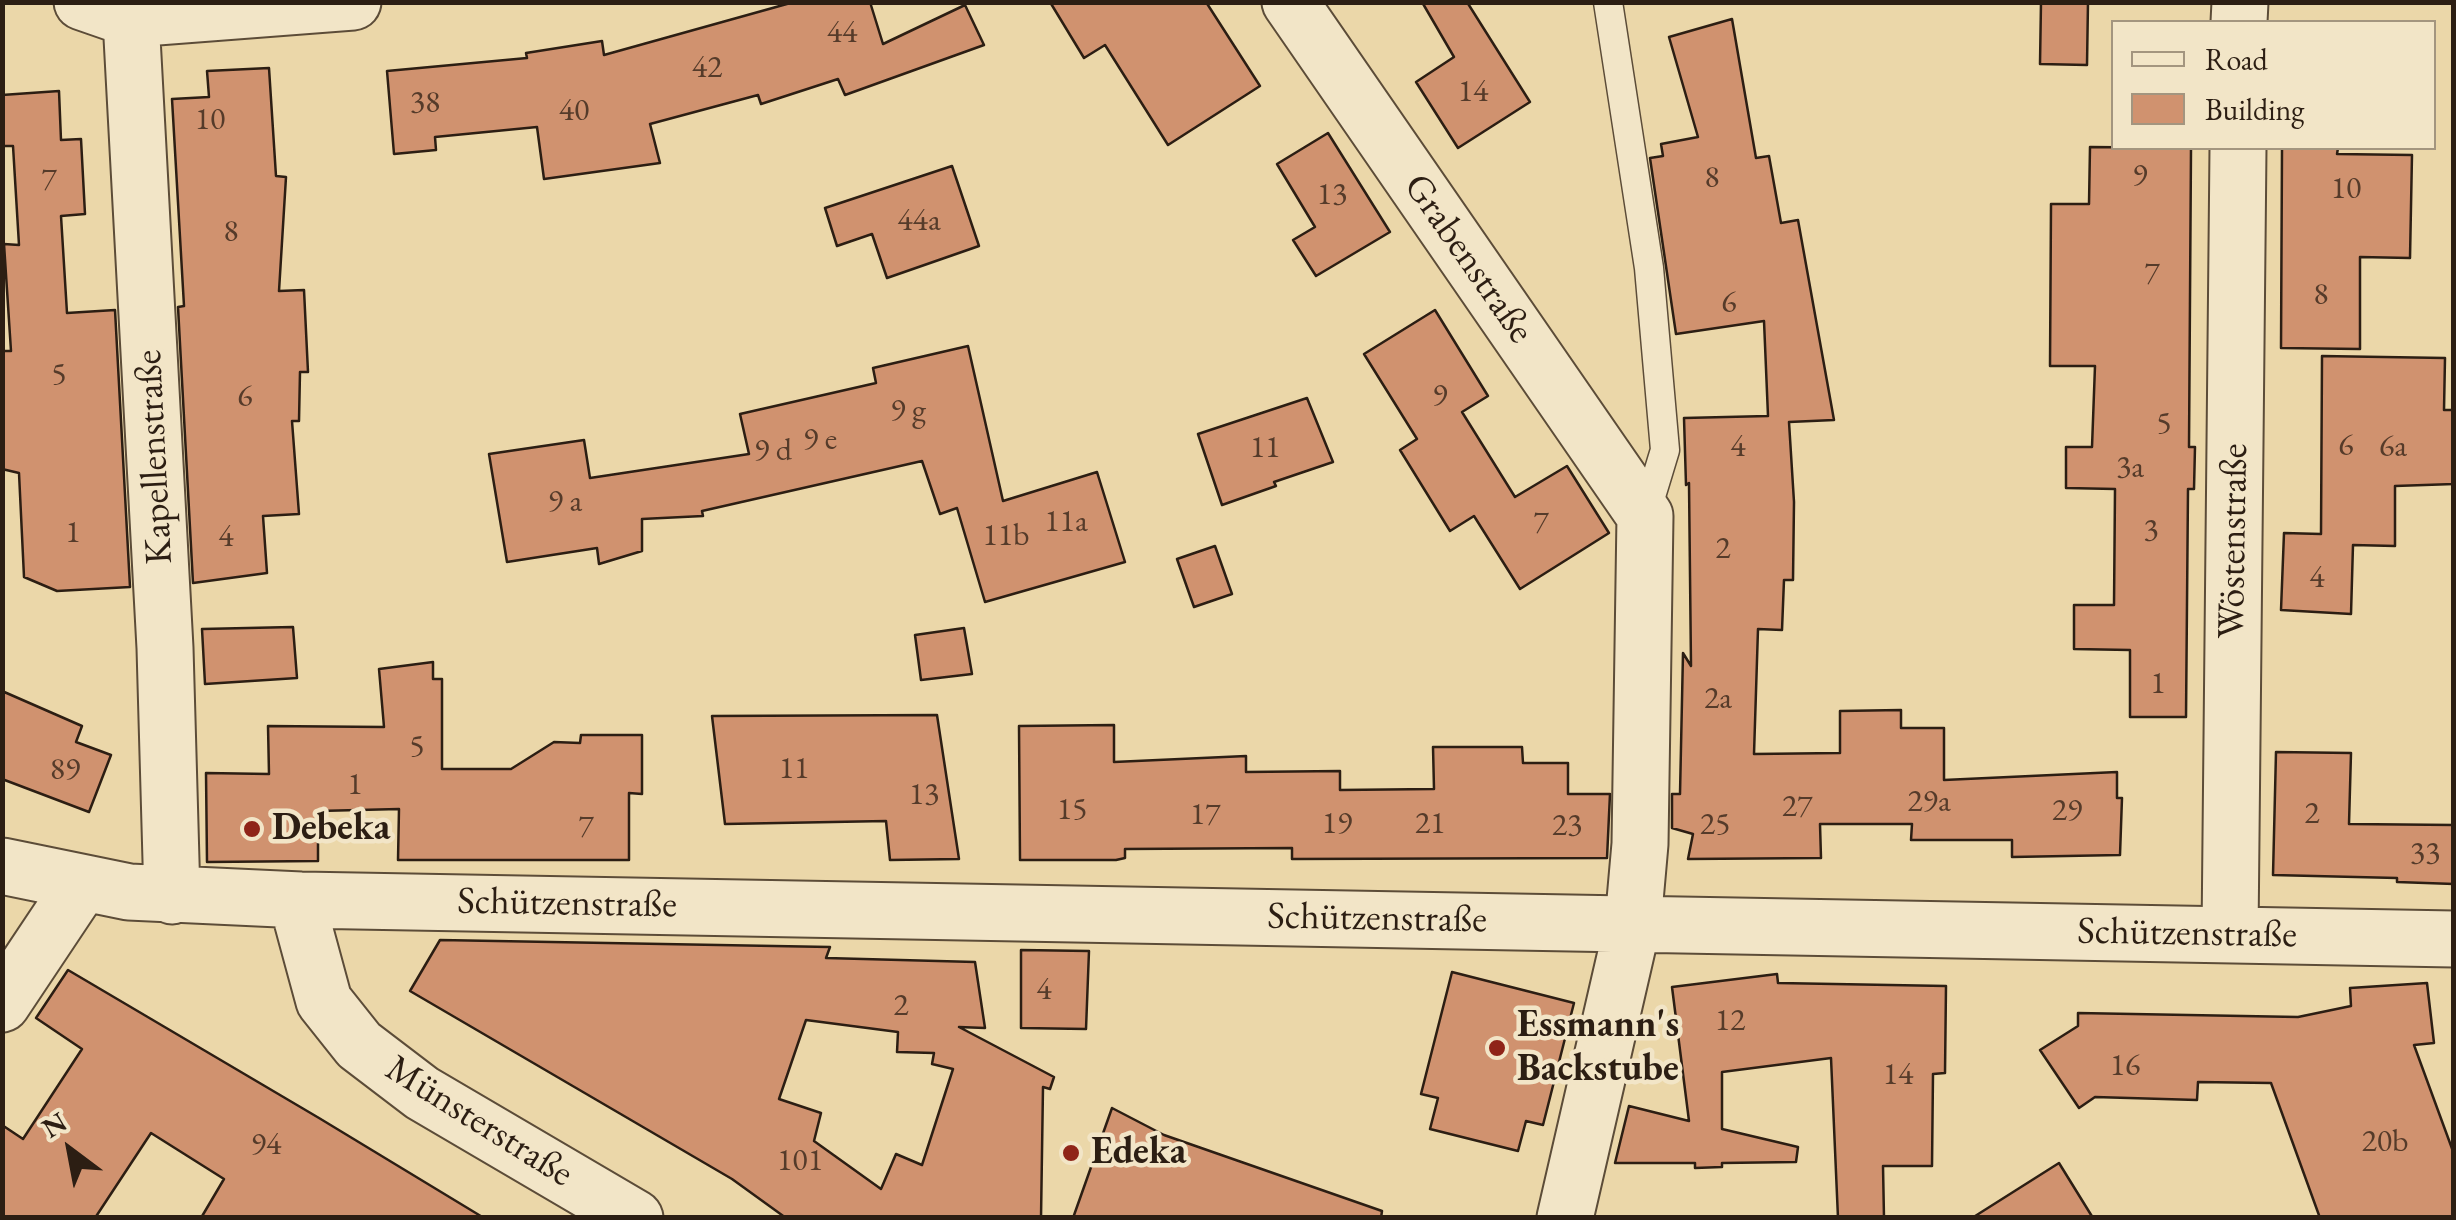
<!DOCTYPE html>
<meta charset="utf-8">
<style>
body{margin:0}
#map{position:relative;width:2456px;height:1220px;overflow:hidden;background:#ebd7a9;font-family:"EB Garamond",serif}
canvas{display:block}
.frame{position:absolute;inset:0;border:5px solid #2c1e13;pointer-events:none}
.legend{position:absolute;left:2111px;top:20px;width:325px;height:130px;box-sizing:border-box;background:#f2e5c7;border:2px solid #a3957f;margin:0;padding:12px 18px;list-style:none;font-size:30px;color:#2c1e13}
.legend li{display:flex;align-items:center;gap:20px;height:50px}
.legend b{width:50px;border:2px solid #a3957f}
.north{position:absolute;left:20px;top:1100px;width:100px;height:100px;-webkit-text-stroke:8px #f2e5c7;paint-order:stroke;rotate:328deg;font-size:28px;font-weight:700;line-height:40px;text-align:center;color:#2c1e13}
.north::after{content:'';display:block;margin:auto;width:35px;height:45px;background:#2c1e13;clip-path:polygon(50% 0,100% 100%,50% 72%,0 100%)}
</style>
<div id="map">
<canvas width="2456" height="1220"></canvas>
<div class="frame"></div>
<ul class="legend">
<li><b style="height:12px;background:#f2e5c7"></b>Road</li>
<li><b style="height:28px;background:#d0926f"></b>Building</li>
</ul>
<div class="north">N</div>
</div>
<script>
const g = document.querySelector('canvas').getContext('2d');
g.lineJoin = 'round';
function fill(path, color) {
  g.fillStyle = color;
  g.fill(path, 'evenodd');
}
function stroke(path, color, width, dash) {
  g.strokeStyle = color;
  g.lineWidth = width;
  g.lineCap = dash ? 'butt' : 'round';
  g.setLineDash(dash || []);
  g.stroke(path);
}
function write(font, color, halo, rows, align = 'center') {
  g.font = font + ' "EB Garamond",serif';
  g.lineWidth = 9;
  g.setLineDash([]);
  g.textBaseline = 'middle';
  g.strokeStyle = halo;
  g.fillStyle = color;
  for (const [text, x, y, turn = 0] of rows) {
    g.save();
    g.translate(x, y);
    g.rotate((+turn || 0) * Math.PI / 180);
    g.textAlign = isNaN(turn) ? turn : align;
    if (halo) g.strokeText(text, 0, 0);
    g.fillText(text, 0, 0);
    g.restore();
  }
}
const building = new Path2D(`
 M794,2H870L883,44L965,5L984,45L845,95L838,79L761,104L758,95L650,124L660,163L544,179L537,127L435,137L436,150L394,154L387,71L527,58L526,53L602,41L604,55Z
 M1050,2H1206L1260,86L1168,145L1105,45L1084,58Z
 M1422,2H1467L1530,102L1458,148L1416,82L1454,57Z
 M2041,2H2088L2087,65L2040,64Z
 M1732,19L1756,158L1769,156L1781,223L1798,220L1834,420L1789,422L1794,502L1793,580H1784L1782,630L1758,629L1754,754L1840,753V711L1901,710V728H1944V780L2117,772V798H2122L2120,855L2012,857V840H1911L1912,824H1820L1821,858L1688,859L1693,834L1672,828V794H1680L1683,653L1691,666L1689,483L1686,485L1684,418L1768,416L1764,321L1676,334L1650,158L1663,156L1661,144L1698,137L1669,37Z
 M269,68L276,176L286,177L279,291L304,290L308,372H300L299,421H292L299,514L263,516L267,573L193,583L178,307L184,306L172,99L209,97L207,71Z
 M59,91L61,140L81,139L85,214L61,216L67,313L115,310L130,587L57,591L24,577L19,473L2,469V351H11L4,244L19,245L13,146H2V95Z
 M1328,133L1390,232L1316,276L1293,240L1315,227L1277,164Z
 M2090,147L2191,148L2189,447H2195L2194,489H2188L2186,717H2130V650L2074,649V605H2114L2115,489L2066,488V447H2092L2095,366H2050L2051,204H2089Z
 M2282,148H2338L2337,154L2412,155L2410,258L2360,257V349L2281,348Z
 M952,166L979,246L887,278L872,234L837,246L825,208Z
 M1435,310L1488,396L1462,412L1515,497L1567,466L1609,533L1520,589L1474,516L1450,531L1400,450L1417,439L1364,354Z
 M968,346L1003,501L1097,472L1125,562L985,602L957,508L940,514L922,461L702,511L703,516L642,519V551L599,564L597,548L507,562L489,454L584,440L590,478L749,454L740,414L876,383L873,368Z
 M2322,356L2445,358L2444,410H2454V484L2395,486V546L2353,545L2351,614L2281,610L2284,533L2321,534Z
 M1307,398L1333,462L1274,482L1276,486L1222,505L1198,434Z
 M1215,546L1232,594L1194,607L1177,559Z
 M293,627L297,678L205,684L202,629Z
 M964,628L972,674L921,680L915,635Z
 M433,662V679H442V769H511L554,742L580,743L581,735H642V794L629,793V860H398L399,809L318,811V861L207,862L206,773L269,774L268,726L384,727L379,669Z
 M2,691L82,726L76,742L111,755L89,812L2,779Z
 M937,715L959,859L890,860L886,821L725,824L712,716Z
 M1114,725V762L1246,756V772L1340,771V790L1434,789L1433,747H1522L1523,763H1568V794H1610L1607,858L1292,859V848L1125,849V858L1116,860H1020L1019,726Z
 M2276,752L2351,753L2349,824L2454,825V884L2397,882V878L2273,875Z
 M440,940L830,947L826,958L975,962L985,1028L959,1027L1054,1077L1050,1089L1043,1087L1041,1218H786L732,1179L410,991ZM806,1020L898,1032L897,1052L934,1053L932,1064L953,1069L922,1165L896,1154L881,1189L814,1141L821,1113L779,1099Z
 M1021,950L1089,951L1086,1029L1021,1028Z
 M68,970L319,1118L484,1218H201L224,1179L151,1133L95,1218H2V1125L23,1139L82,1049L36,1018Z
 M1452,972L1574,1003L1543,1125L1526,1121L1518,1151L1430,1129L1438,1098L1421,1094Z
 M1777,974L1778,983L1946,986L1945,1073L1933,1074L1932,1166H1883L1884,1218H1838L1831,1058L1722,1072V1129L1798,1147L1796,1162L1722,1163V1167L1695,1168V1163H1615L1629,1106L1689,1121L1672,987Z
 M2427,983L2434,1043L2414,1045L2454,1154V1218H2320L2271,1083L2198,1082L2197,1100L2095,1097L2079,1108L2040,1050L2078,1026V1013L2298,1017L2351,1006L2350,988Z
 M1112,1108L1164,1135L1382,1211L1381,1218H1073Z
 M2059,1163L2093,1218H1972Z`);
fill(building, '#d0926f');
stroke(building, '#2c1e13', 2.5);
const lane = new Path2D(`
 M1608,2L1649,268L1665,450L1645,516`);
const street = new Path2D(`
 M82,2L131,19L353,2
 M1290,2L1645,516L1640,844L1633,923L1565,1218
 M131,19L165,648L172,896
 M2239,22L2240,2
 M2,866L129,892L301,900L2454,939
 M301,900L302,920L324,1001L359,1045L422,1093L635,1218
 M2230,935L2238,148
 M2,1004L82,884`);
stroke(lane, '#5c4c38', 31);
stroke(street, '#5c4c38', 59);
stroke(lane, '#f2e5c7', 28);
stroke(street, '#f2e5c7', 55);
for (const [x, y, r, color] of [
 [252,829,10,"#8f2418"],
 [1497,1048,10,"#8f2418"],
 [1071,1153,10,"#8f2418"]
]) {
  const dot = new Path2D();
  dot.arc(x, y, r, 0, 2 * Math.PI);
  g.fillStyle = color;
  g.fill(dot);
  stroke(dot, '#f2e5c7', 4);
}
write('32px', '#553b2a', null, [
 ["44",842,33],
 ["42",707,68],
 ["14",1473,92],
 ["38",425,103],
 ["40",574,111],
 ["10",210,120],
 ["9",2140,176],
 ["8",1712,178],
 ["7",49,180],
 ["10",2346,189],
 ["13",1332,195],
 ["44a",919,221],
 ["8",231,232],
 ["7",2152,274],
 ["8",2321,295],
 ["6",1729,303],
 ["5",59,375],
 ["9",1440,396],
 ["6",245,397],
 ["9 g",908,411],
 ["5",2164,424],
 ["9 e",820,440],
 ["6",2346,446],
 ["4",1738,447],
 ["6a",2393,447],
 ["11",1265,448],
 ["9 d",773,451],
 ["3a",2130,468],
 ["9 a",565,502],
 ["11a",1066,522],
 ["7",1541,523],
 ["3",2151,531],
 ["1",73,533],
 ["11b",1006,536],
 ["4",226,537],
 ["2",1723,549],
 ["4",2317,578],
 ["1",2158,684],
 ["2a",1718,699],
 ["5",417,747],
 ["11",794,769],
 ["89",65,770],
 ["1",355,785],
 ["13",924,795],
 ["29a",1929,802],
 ["27",1797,807],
 ["15",1072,810],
 ["29",2067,811],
 ["2",2312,814],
 ["17",1205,815],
 ["19",1337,824],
 ["21",1430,824],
 ["25",1715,825],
 ["23",1567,826],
 ["7",586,827],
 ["33",2425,854],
 ["4",1044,990],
 ["2",901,1006],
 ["12",1730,1021],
 ["16",2125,1066],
 ["14",1898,1075],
 ["20b",2385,1142],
 ["94",266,1145],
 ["101",800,1161]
]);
write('38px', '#2c1e13', '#f2e5c7', [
 ["Grabenstraße",1468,259,55],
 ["Kapellenstraße",155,457,-93],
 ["Wöstenstraße",2234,541,-89],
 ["Schützenstraße",567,904,1],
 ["Schützenstraße",1377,919,1],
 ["Schützenstraße",2187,934,1],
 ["Münsterstraße",479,1122,32]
]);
write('bold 38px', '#2c1e13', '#f2e5c7', [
 ["Debeka",272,829],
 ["Essmann's",1517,1026],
 ["Backstube",1517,1070],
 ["Edeka",1091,1153]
], 'left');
</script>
